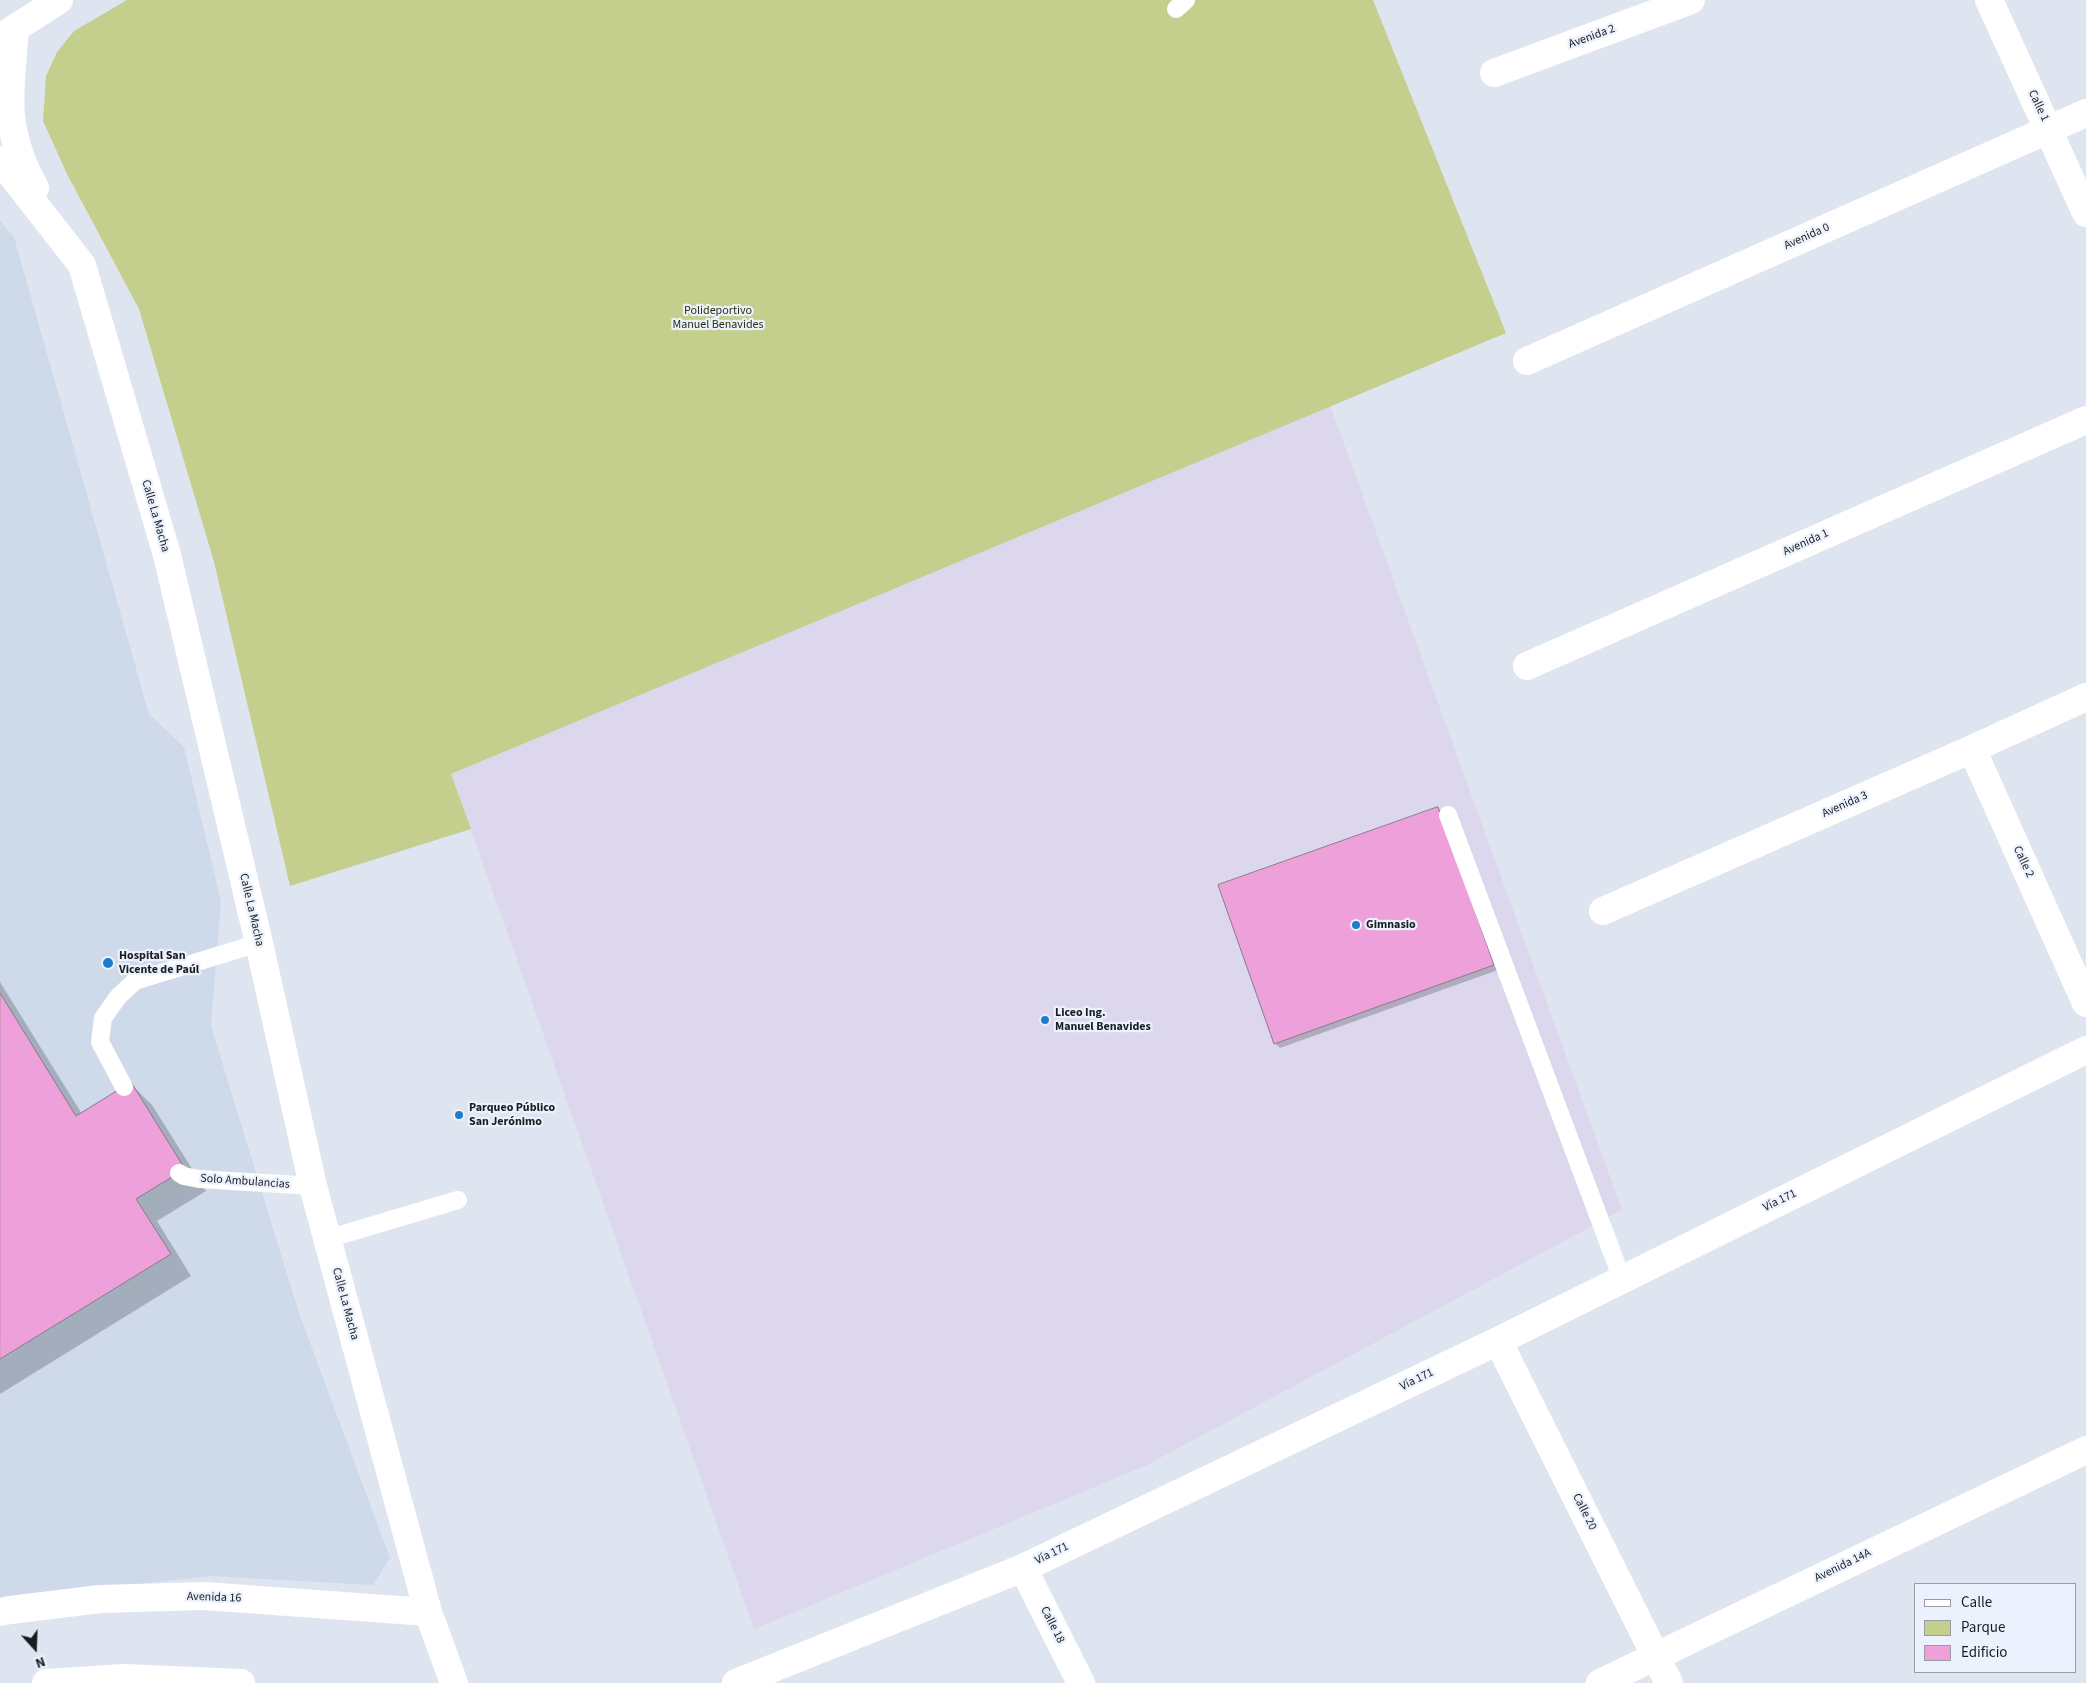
<!DOCTYPE html>
<meta charset="utf-8">
<style>
body{margin:0}
#map{position:relative;width:2086px;height:1683px;overflow:hidden;background:#dee5f0;font-family:"Source Sans 3",sans-serif}
canvas{display:block}
.legend{position:absolute;left:1914px;top:1583px;width:162px;height:90px;box-sizing:border-box;background:#ecf2fd;border:1px solid #989da5;margin:0;padding:6px 9px;list-style:none;font-size:15px;color:#1a1d20}
.legend li{display:flex;align-items:center;gap:10px;height:25px}
.legend b{width:25px;border:1px solid #989da5}
.north{position:absolute;left:10px;top:1623px;width:50px;height:50px;-webkit-text-stroke:4px #ecf2fd;paint-order:stroke;rotate:160deg;font-size:14px;font-weight:700;line-height:20px;text-align:center;color:#1a1d20}
.north::after{content:'';display:block;margin:auto;width:18px;height:22px;background:#1a1d20;clip-path:polygon(50% 0,100% 100%,50% 72%,0 100%)}
</style>
<div id="map">
<canvas width="2086" height="1683"></canvas>
<ul class="legend">
<li><b style="height:6px;background:#fff"></b>Calle</li>
<li><b style="height:14px;background:#c4cf8d"></b>Parque</li>
<li><b style="height:14px;background:#eea0db"></b>Edificio</li>
</ul>
<div class="north">N</div>
</div>
<script>
const g = document.querySelector('canvas').getContext('2d');
g.lineJoin = 'round';
function fill(path, color) {
  g.fillStyle = color;
  g.fill(path, 'evenodd');
}
function stroke(path, color, width, dash) {
  g.strokeStyle = color;
  g.lineWidth = width;
  g.lineCap = dash ? 'butt' : 'round';
  g.setLineDash(dash || []);
  g.stroke(path);
}
function write(font, color, halo, rows, align = 'center') {
  g.font = font + ' "Source Sans 3",sans-serif';
  g.lineWidth = 4.5;
  g.setLineDash([]);
  g.textBaseline = 'middle';
  g.strokeStyle = halo;
  g.fillStyle = color;
  for (const [text, x, y, turn = 0] of rows) {
    g.save();
    g.translate(x, y);
    g.rotate((+turn || 0) * Math.PI / 180);
    g.textAlign = isNaN(turn) ? turn : align;
    if (halo) g.strokeText(text, 0, 0);
    g.fillText(text, 0, 0);
    g.restore();
  }
}
fill(new Path2D(`
 M0,221L14,237L149,714L184,747L221,901L211,1026L299,1313L390,1558L373,1585L210,1576L0,1600Z`), '#ced9ea');
fill(new Path2D(`
 M1330,405L1622,1210L1145,1466L754,1629L451,774Z`), '#ddd7ed');
fill(new Path2D(`
 M127,0H1373L1506,333L451,774L471,829L290,886L214,562L139,309L67,174L43,121L46,76L57,52L74,31Z`), '#c4cf8d');
fill(new Path2D(`
 M1438,808L1443,813L1498,970L1280,1048L1275,1043Z
 M0,982L82,1114L131,1084L152,1105L206,1191L157,1221L191,1276L0,1394Z`), '#0003');
const building = new Path2D(`
 M1438,807L1494,965L1274,1044L1218,885Z
 M0,993L76,1116L131,1082L185,1169L136,1199L171,1254L0,1359Z`);
fill(building, '#eea0db');
stroke(building, '#877d84', 1);
stroke(new Path2D(`
 M1176,9L1186,0
 M1448,815L1622,1279
 M124,1087L100,1042L103,1018L118,997L135,981L259,943
 M179,1173L184,1176L199,1179L313,1186
 M327,1239L458,1200`), '#fff', 18);
stroke(new Path2D(`
 M1989,0L2086,213
 M15,28C13,60 7,99 13,130C17,151 25,170 35,188
 M0,38L59,0
 M1494,73L1691,0
 M0,160L82,265L167,555L259,943L313,1186L428,1612L454,1683
 M1527,361L2086,113
 M1527,666L2086,420
 M1972,749L2086,1003
 M1603,911L1972,749L2086,697
 M1498,1341L1669,1683
 M1023,1568L1081,1683
 M0,1612L10,1610L100,1599L204,1596L428,1612
 M46,1683L124,1678L241,1683
 M1600,1683L2086,1450`), '#fff', 28);
stroke(new Path2D(`
 M736,1683L1023,1568L1498,1341L2086,1050`), '#fff', 28);
for (const [x, y, r, color] of [
 [1356,925,5,"#217bc8"],
 [108,963,6,"#217bc8"],
 [1045,1020,5,"#217bc8"],
 [459,1115,5,"#217bc8"]
]) {
  const dot = new Path2D();
  dot.arc(x, y, r, 0, 2 * Math.PI);
  g.fillStyle = color;
  g.fill(dot);
  stroke(dot, '#ecf2fd', 2);
}
write('12px', '#1a1d20', '#ecf2fd', [
 ["Avenida 2",1592,37,-20],
 ["Calle 1",2038,106,65],
 ["Avenida 0",1807,237,-24],
 ["Calle La Macha",155,516,74],
 ["Avenida 1",1806,543,-24],
 ["Avenida 3",1845,805,-24],
 ["Calle 2",2023,862,65],
 ["Calle La Macha",251,910,77],
 ["Solo Ambulancias",245,1182,4],
 ["Vía 171",1780,1201,-26],
 ["Calle La Macha",345,1304,75],
 ["Vía 171",1417,1380,-26],
 ["Calle 20",1584,1512,63],
 ["Vía 171",1052,1554,-26],
 ["Avenida 14A",1843,1566,-26],
 ["Avenida 16",214,1598,2],
 ["Calle 18",1052,1625,63]
]);
write('12px', '#2b3007', '#ecf2fd', [
 ["Polideportivo",718,311],
 ["Manuel Benavides",718,325]
]);
write('bold 12px', '#1a1d20', '#ecf2fd', [
 ["Gimnasio",1366,925],
 ["Hospital San",119,956],
 ["Vicente de Paúl",119,970],
 ["Liceo Ing.",1055,1013],
 ["Manuel Benavides",1055,1027],
 ["Parqueo Público",469,1108],
 ["San Jerónimo",469,1122]
], 'left');
</script>
